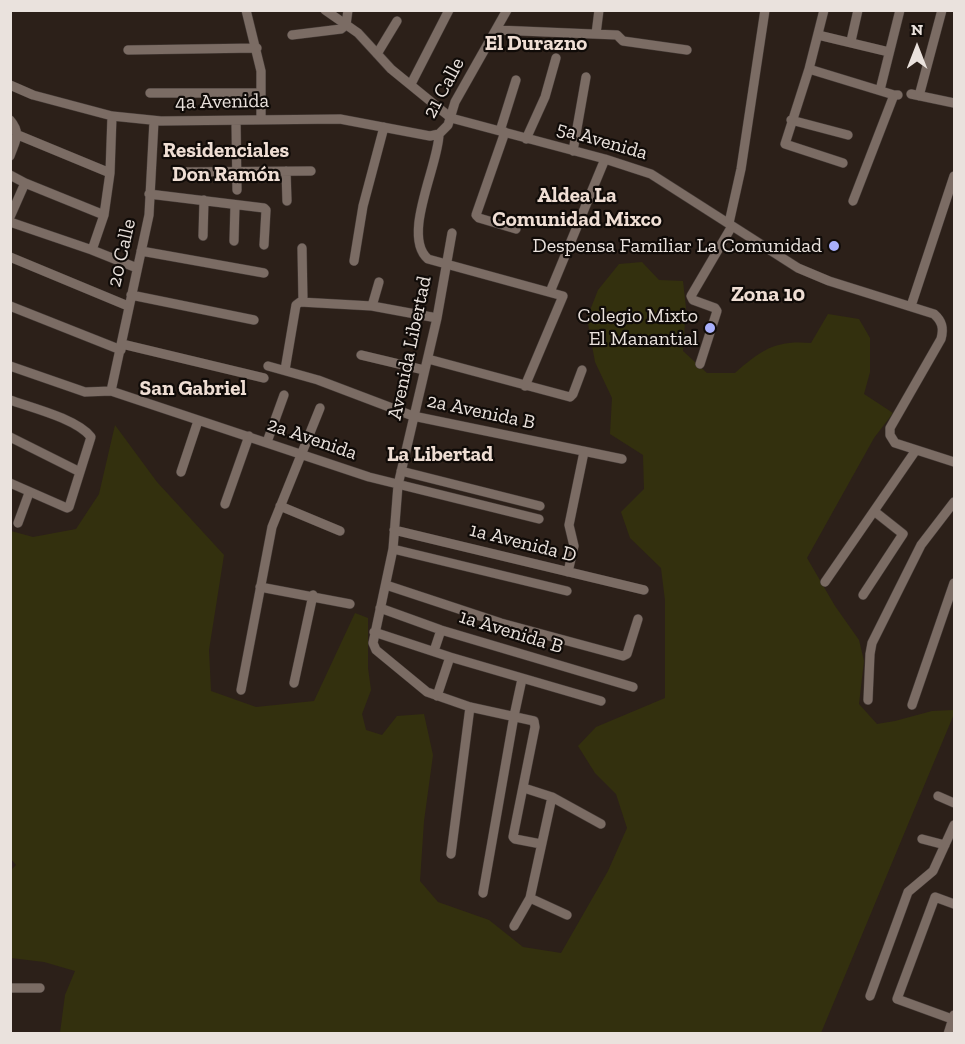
<!DOCTYPE html>
<meta charset="utf-8">
<style>
body{margin:0}
#map{position:relative;width:965px;height:1044px;overflow:hidden;background:#2c2019;font-family:"Zilla Slab",serif}
canvas{display:block}
.frame{position:absolute;inset:0;border:12px solid #eae2dd;pointer-events:none}
.north{position:absolute;left:887px;top:18px;width:60px;height:60px;-webkit-text-stroke:4px #100b08;paint-order:stroke;rotate:0deg;font-size:16px;font-weight:700;line-height:24px;text-align:center;color:#eae2dd}
.north::after{content:'';display:block;margin:auto;width:21px;height:27px;background:#eae2dd;clip-path:polygon(50% 0,100% 100%,50% 72%,0 100%)}
</style>
<div id="map">
<canvas width="965" height="1044"></canvas>
<div class="frame"></div>
<div class="north">N</div>
</div>
<script>
const g = document.querySelector('canvas').getContext('2d');
g.lineJoin = 'round';
function fill(path, color) {
  g.fillStyle = color;
  g.fill(path, 'evenodd');
}
function stroke(path, color, width, dash) {
  g.strokeStyle = color;
  g.lineWidth = width;
  g.lineCap = dash ? 'butt' : 'round';
  g.setLineDash(dash || []);
  g.stroke(path);
}
function write(font, color, halo, rows, align = 'center') {
  g.font = font + ' "Zilla Slab",serif';
  g.lineWidth = 4.5;
  g.setLineDash([]);
  g.textBaseline = 'middle';
  g.strokeStyle = halo;
  g.fillStyle = color;
  for (const [text, x, y, turn = 0] of rows) {
    g.save();
    g.translate(x, y);
    g.rotate((+turn || 0) * Math.PI / 180);
    g.textAlign = isNaN(turn) ? turn : align;
    if (halo) g.strokeText(text, 0, 0);
    g.fillText(text, 0, 0);
    g.restore();
  }
}
fill(new Path2D(`
 M642,262L659,280L683,281L686,308L683,351L707,373H735C761,350 775,340 811,343L828,314L859,319L870,338V372L864,394L893,413L874,438L807,558L835,606L859,640L864,661L859,704L877,724L895,721L932,711L954,710V714L821,1033H60L65,995L75,971L44,962L11,958V870L16,865L11,859V531L33,537L76,529L99,494L115,425L157,482L224,555L209,650L211,691L256,707L314,701L355,613L368,618V668L371,690L362,714L366,730L382,735L397,716L424,714L433,755L424,821L420,881L438,902L489,920L523,947L561,953L608,871L627,828L616,794L595,773L578,746L596,727L665,698V600L661,568L630,538L621,512L644,489L643,455L610,434L612,398L595,362L587,318L598,290L619,264Z`), '#33300e');
const minor = new Path2D(`
 M246,10L261,71V120
 M325,10L358,33L391,69L451,118L605,159L651,174L798,268L829,281L934,314C942,321 944,328 941,339L890,428V435L895,443L954,462
 M507,10L455,102L448,125L439,134C439,164 401,236 428,259L563,296L525,386
 M824,10L809,69L785,144L843,163
 M497,30L617,35L623,41L687,50
 M596,34L599,10
 M292,35L341,29L346,25L348,10
 M818,35L889,52
 M851,41L858,10
 M128,50L257,48
 M377,54L397,21
 M809,69L894,95
 M411,84L449,10
 M10,85L33,95L112,116L161,121L340,119L430,136L439,134
 M880,90L900,10
 M150,93H260
 M911,94L954,103
 M919,96L942,10
 M10,120C22,134 15,141 10,156
 M791,120L848,135
 M236,121L237,190
 M500,131L516,80
 M505,132L476,215L479,218L516,229
 M18,135L110,173
 M526,139L545,97L556,58
 M573,151L586,77
 M286,171L287,201
 M177,172L311,171
 M10,175L25,183L10,217
 M25,183L104,215
 M149,194L264,208L266,210L264,245
 M853,201L894,95H898
 M10,222L92,250L137,268
 M729,223L741,169L765,10
 M452,233L437,318L398,485L393,549L373,643L376,650L427,692L470,707L534,721L535,727L513,837L515,839L541,844
 M203,236L204,200
 M234,241L235,205
 M302,248L303,301
 M92,250L104,215L110,173L112,116
 M141,251L264,273
 M10,257L128,306
 M354,261L363,206L384,127
 M550,292L605,159
 M131,295L254,320
 M10,306L121,350
 M372,306L379,282
 M911,306L954,176
 M122,344L264,378
 M361,355L424,370
 M428,359L570,397L573,394L582,370
 M700,364L717,311L715,308L693,300L691,296L732,226
 M10,366L85,392L111,391
 M268,366L318,380L413,416L622,459
 M285,370L296,305L300,302L372,306L437,318
 M111,391L369,477L539,519
 M111,391L149,215L154,121
 M10,400C33,408 77,419 91,437L69,507L67,508L10,483
 M10,437L80,472
 M267,442L284,395
 M401,471L540,506
 M181,472L198,421
 M225,504L249,436
 M280,506L340,531
 M18,523L29,493
 M394,530L644,590
 M393,549L567,591
 M568,572L574,546L569,525L584,452
 M825,582L916,450
 M386,585L501,623L623,656L627,654L638,619
 M260,587L350,604
 M863,595L903,534L874,511
 M380,608L441,630L633,687
 M374,632L450,657L601,701
 M434,651L441,630
 M294,683L313,595
 M241,690L272,527L320,408
 M437,696L450,657
 M868,700L870,654L872,643L921,545L954,502
 M912,705L954,583
 M524,788L552,797L601,824
 M938,796L954,803
 M552,797L530,898L567,915
 M922,839L945,845
 M451,854L470,707
 M483,893L514,716L522,679
 M514,926L530,898
 M10,988H40
 M870,996L908,892L933,871L954,825
 M952,1019L897,999L935,897L954,904
 M948,1034L954,1015`);
stroke(minor, '#473d39', 10);
stroke(minor, '#7b6c64', 9);
for (const [x, y, r, color] of [
 [834,246,6,"#a9b0fc"],
 [710,328,6,"#a9b0fc"]
]) {
  const dot = new Path2D();
  dot.arc(x, y, r, 0, 2 * Math.PI);
  g.fillStyle = color;
  g.fill(dot);
  stroke(dot, '#100b08', 2);
}
write('20px', '#eae2dd', '#100b08', [
 ["21 Calle",444,88,-62],
 ["4a Avenida",222,102,-1],
 ["5a Avenida",602,141,16],
 ["20 Calle",122,253,-77],
 ["Avenida Libertad",410,348,-78],
 ["2a Avenida B",481,412,12],
 ["2a Avenida",312,439,19],
 ["1a Avenida D",523,543,14],
 ["1a Avenida B",511,632,17]
]);
write('20px', '#eae2dd', '#100b08', [
 ["Despensa Familiar La Comunidad",822,246],
 ["Colegio Mixto",698,316],
 ["El Manantial",698,339]
], 'right');
write('bold 21px', '#efded4', '#100b08', [
 ["El Durazno",536,44],
 ["Residenciales",226,151],
 ["Don Ramón",226,175],
 ["Aldea La",577,196],
 ["Comunidad Mixco",577,220],
 ["San Gabriel",193,389],
 ["La Libertad",440,455]
]);
write('bold 22px', '#efded4', '#100b08', [
 ["Zona 10",768,295]
]);
</script>
